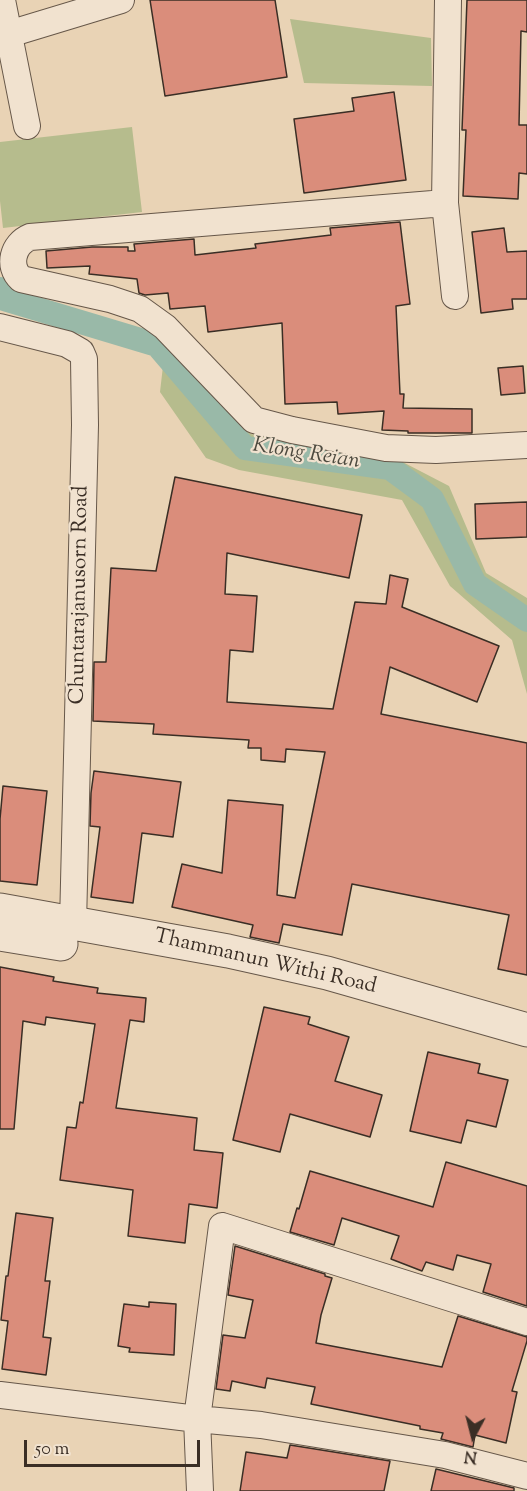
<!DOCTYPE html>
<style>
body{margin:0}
#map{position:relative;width:527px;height:1491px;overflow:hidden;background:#e9d3b5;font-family:"Sorts Mill Goudy",serif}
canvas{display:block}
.north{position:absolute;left:443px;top:1407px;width:60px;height:60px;-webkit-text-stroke:4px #f1e2cf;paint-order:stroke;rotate:187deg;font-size:16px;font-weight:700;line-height:24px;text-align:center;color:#3a2e25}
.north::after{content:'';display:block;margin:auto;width:21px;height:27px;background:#3a2e25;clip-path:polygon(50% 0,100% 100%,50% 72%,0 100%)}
.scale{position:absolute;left:24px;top:1440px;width:176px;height:27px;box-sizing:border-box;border:3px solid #3a2e25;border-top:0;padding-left:8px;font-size:18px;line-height:21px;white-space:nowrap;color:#3a2e25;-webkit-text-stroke:4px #f1e2cf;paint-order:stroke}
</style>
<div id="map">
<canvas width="527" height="1491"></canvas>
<div class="north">N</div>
<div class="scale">50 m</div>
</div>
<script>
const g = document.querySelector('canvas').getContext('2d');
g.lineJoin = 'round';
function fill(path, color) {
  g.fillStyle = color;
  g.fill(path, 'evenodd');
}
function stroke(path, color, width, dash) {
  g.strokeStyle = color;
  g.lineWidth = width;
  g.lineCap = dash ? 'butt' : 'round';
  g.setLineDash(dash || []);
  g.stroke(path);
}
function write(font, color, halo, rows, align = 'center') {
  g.font = font + ' "Sorts Mill Goudy",serif';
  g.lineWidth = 4.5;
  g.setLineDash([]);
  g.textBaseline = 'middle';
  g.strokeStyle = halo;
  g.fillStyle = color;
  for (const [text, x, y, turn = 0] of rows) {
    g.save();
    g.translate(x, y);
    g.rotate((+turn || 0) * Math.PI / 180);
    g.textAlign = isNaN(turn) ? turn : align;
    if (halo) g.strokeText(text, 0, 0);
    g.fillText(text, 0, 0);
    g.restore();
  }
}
fill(new Path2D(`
 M290,19L431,38L432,86L304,83Z
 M132,127L142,212L3,228L0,201V142Z
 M166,340L251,434L395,458L449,486L486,573L527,598V694L512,640L450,586L402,500L239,470L206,458L160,392Z`), '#b6bc8d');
stroke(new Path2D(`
 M0,289L4,299L157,345L245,448L390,468L432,499L475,584L527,620`), '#99b9a8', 24);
const building = new Path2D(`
 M150,0H275L287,77L165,96Z
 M467,0H527V32L521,31L519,125H527V174L519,173L518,199L463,196L466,130H462Z
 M394,92L406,180L304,193L294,119L354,111L352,98Z
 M400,222L410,304L396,306L400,394H404L403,408L472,409V433H408V431L382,430L384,411L338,414L337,402L285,404L282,323L208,332L205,306L170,309L168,293L145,295L139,293L137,279L89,274L90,266L47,268L46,251L92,247H128V251H135L134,244L194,239L195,255L256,248L255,244L331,235L330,228Z
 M504,228L507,252L527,251V299H512L513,309L481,313L472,232Z
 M523,366L525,393L501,395L498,368Z
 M175,477L362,515L349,578L227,553L225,594L257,596L253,652L230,650L227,702L333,709L355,602L386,604L390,575L408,579L402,607L499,646L477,702L390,667L381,714L527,743V975L498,969L509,915L352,884L342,935L283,924L279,943L250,937L253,925L172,907L182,864L222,873L228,800L283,805L277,895L295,898L325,752L286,749L285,762L261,760V748H248L249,740L153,734L154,724L93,721L94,662H106L111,568L156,571Z
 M527,502V537L476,539L475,504Z
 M94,771L181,782L173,837L142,833L133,903L91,897L100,827L90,826L91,793Z
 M3,786L47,791L37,885L0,881V819Z
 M0,967L54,977L53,981L98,988L97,993L146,998L144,1022L130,1020L116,1108L197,1118L194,1150L223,1153L217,1208L189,1204L185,1243L128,1236L133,1190L60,1180L67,1127L76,1128L80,1102L83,1103L95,1024L46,1017L45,1025L23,1021L14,1129H0Z
 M264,1007L310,1017L308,1024L349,1037L335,1081L382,1095L370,1137L290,1114L280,1152L233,1140Z
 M428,1052L480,1064L478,1073L508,1080L496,1127L467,1120L461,1143L410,1131Z
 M446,1162L527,1186V1306L483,1292L491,1264L457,1255L453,1270L426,1262L422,1271L391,1259L399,1236L342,1218L334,1245L290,1232L297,1208L299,1209L310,1171L433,1207Z
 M16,1213L53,1218L45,1281H50L43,1337L51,1338L46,1375L2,1369L8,1321L1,1320L6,1276H8Z
 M235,1246L325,1274V1276L332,1278L321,1315L316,1343L442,1367L458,1316L527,1337V1341L512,1391L517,1392L506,1443L475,1435L473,1447L441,1439L443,1433L420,1429V1426L311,1404L315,1387L267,1378L265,1388L232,1381L230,1391L216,1389L223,1335L245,1338L253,1300L228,1295Z
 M149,1302L176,1304L174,1355L129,1352L130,1348L118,1346L124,1304L149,1307Z
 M290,1445L390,1461L384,1491H240L246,1452L287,1458Z
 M436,1469L514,1488V1491H431Z`);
fill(building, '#da8d7b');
stroke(building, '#3a2e25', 1.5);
const minor = new Path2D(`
 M2,0L27,126
 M448,0L445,203L30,237C13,244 7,266 21,279L110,299L140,309L165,327L254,420L292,430L386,448L436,450L527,445
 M9,34L121,0
 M445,203L455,296
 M0,327L67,344L81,352L84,359L85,425L73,924
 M0,1395L197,1419L261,1425L445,1455L527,1476
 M200,1491L197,1419L222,1226L527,1322`);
const tertiary = new Path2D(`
 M0,910L228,951L327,973L527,1030
 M0,934L61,944`);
stroke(minor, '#665749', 28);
stroke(tertiary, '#665749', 35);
stroke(minor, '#f1e2cf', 26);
stroke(tertiary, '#f1e2cf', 33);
write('21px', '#3a2e25', '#f1e2cf', [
 ["Chuntarajanusorn Road",81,595,-89],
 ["Thammanun Withi Road",265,963,13]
]);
write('italic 22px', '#4d4a3f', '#f1e2cf', [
 ["Klong Reian",306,455,9]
]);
</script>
